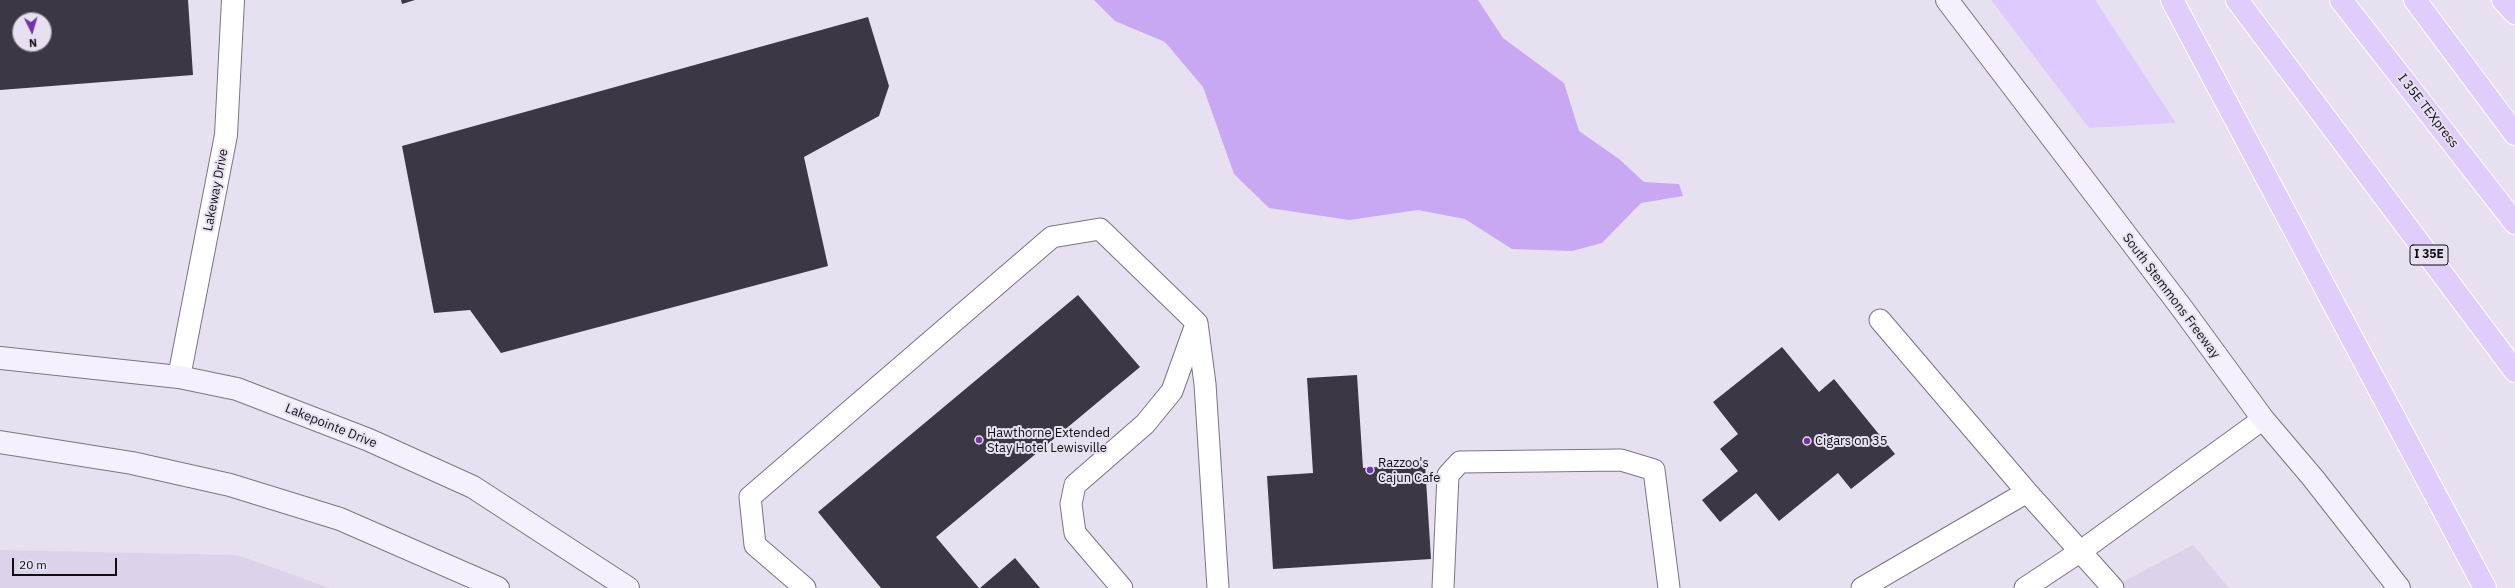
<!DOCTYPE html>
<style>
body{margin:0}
#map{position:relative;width:2515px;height:588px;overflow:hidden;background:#e7e0f1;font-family:"IBM Plex Sans",sans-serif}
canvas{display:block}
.north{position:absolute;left:12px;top:12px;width:40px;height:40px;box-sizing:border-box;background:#e7e0f1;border:1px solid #918c99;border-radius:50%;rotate:175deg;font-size:11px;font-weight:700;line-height:16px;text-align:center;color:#110e14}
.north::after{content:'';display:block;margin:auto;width:14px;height:18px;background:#7134a9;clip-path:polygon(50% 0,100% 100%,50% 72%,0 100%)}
.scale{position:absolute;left:12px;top:558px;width:105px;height:18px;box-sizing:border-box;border:2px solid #110e14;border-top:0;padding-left:5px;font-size:12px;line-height:14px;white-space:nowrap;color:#110e14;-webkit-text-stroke:3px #e7e0f1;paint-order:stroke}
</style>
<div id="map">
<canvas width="2515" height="588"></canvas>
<div class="north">N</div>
<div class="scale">20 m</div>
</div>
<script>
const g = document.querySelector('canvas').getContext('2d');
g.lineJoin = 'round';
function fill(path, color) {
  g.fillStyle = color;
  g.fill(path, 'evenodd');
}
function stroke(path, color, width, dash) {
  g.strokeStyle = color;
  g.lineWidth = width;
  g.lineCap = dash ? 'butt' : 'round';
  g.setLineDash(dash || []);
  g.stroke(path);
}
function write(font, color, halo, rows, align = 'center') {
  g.font = font + ' "IBM Plex Sans",sans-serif';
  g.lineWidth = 4;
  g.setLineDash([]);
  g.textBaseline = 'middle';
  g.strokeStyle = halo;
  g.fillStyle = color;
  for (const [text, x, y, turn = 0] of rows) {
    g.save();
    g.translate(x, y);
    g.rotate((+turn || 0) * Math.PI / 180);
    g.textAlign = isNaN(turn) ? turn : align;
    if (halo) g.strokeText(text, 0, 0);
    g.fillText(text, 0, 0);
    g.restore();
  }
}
fill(new Path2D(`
 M2193,545L2229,588H2111Z
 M0,550L237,555L330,588H0Z`), '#dcd3ea');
fill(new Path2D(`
 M1991,0H2095L2176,123L2089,128Z`), '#dfcafd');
fill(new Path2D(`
 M1094,0H1478L1503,38L1564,83L1579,131L1619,159L1644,182L1679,184L1683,196L1641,203L1602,243L1572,251L1512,249L1465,219L1418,210L1349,220L1269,208L1234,174L1203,87L1165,42L1115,21Z`), '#c9a8f3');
fill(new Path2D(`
 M0,0H188L193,75L0,90ZM20,20H44V44H20Z
 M401,0H415L402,4Z
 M868,17L889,86L879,116L804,157L828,266L501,353L470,310L434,313L402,146Z
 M1078,295L1140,367L936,537L979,588H881L818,512Z
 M1782,347L1819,392L1834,379L1895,454L1851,489L1838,473L1779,521L1756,493L1720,522L1702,500L1738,471L1720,449L1738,434L1713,402Z
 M1357,375L1363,468L1425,464L1431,559L1273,569L1267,476L1313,473L1307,378Z
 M1015,558L1040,588H980Z`), '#3c3744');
const service = new Path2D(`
 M1880,320L2027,492
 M805,588L755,545L750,497L1052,237L1100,229L1197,323L1205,384L1218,588
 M1122,588L1075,533L1071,504L1075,485L1145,424L1172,391L1195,327
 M1443,588L1448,475L1460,462L1621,460L1654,470L1669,588
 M1862,588L2027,492L2113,588
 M2025,588L2081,551L2263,419`);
const minor = new Path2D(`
 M179,377L226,135L233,0`);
const secondary = new Path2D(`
 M1947,0L2181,307L2263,419L2313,478L2399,588
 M0,358L179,377L237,389L369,440L473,487L628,588
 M0,442L132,463L230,485L340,519L498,588`);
const motorway = new Path2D(`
 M2172,0L2485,588
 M2237,0L2515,371
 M2341,0L2515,223
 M2415,0L2515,134
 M2503,0L2515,13`);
stroke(service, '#7b7483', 23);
stroke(minor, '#7b7483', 24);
stroke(secondary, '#7b7483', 24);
stroke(motorway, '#fff', 24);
stroke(service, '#fff', 21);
stroke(minor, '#fff', 22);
stroke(secondary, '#f6f0fe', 22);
stroke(motorway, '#e1cdfc', 22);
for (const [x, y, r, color] of [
 [979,440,4,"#7134a9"],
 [1807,441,4,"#7134a9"],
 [1370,470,4,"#7134a9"]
]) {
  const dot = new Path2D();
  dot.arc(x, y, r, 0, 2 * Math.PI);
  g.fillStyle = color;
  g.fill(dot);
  stroke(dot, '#e7e0f1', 1.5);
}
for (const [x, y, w] of [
 [2429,255,38]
]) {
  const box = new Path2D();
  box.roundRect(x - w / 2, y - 10, w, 20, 3);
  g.fillStyle = '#e7e0f1';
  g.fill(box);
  stroke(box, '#110e14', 1);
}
write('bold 12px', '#110e14', null, [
 ["I 35E",2429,255]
]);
write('13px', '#110e14', '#e7e0f1', [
 ["I 35E TEXpress",2428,111,52],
 ["Lakeway Drive",216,190,-79],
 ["South Stemmons Freeway",2171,296,53],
 ["Lakepointe Drive",331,426,22]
]);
write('13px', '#110e14', '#e7e0f1', [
 ["Hawthorne Extended",987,433],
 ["Stay Hotel Lewisville",987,448],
 ["Cigars on 35",1815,441],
 ["Razzoo's",1378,463],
 ["Cajun Cafe",1378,478]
], 'left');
</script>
